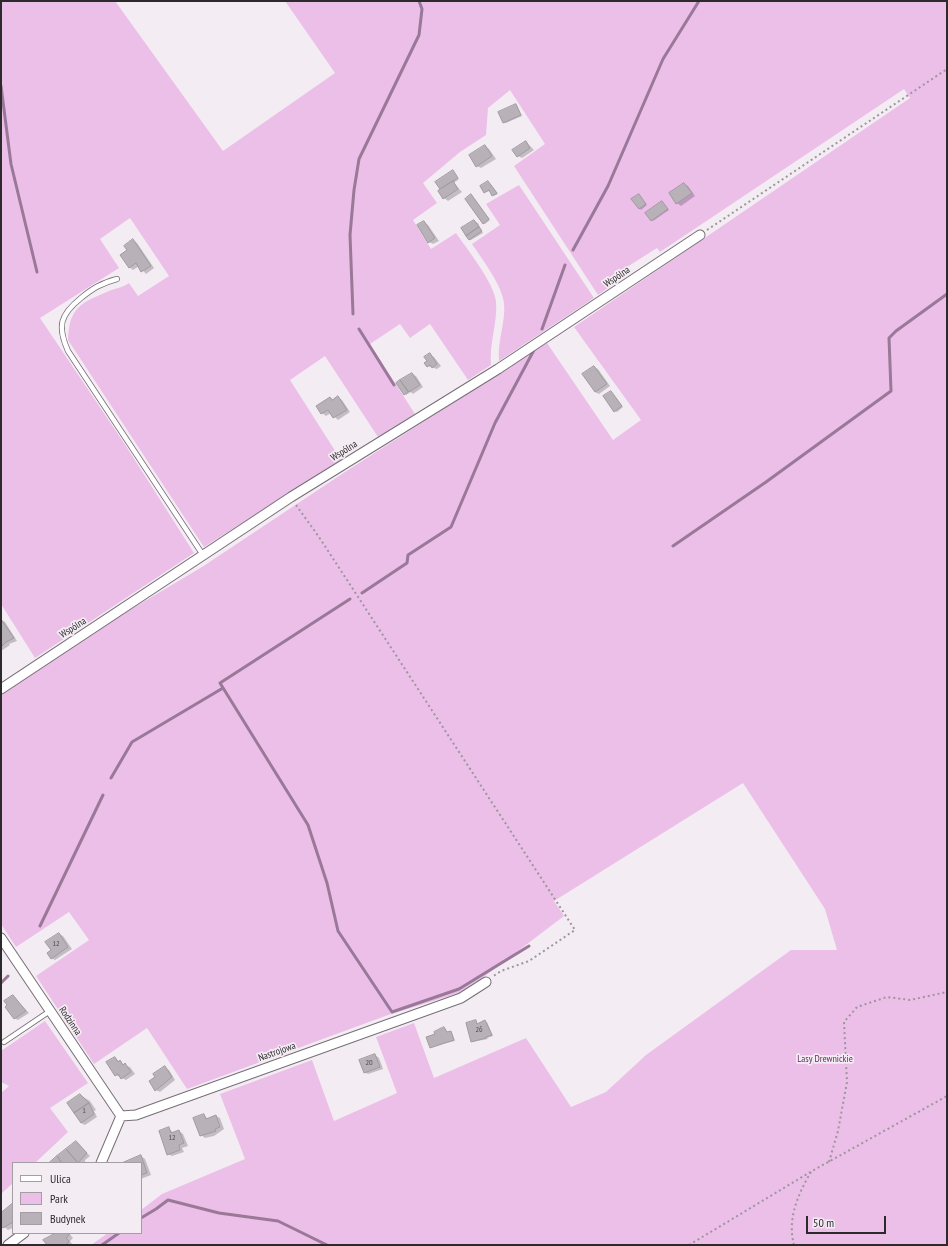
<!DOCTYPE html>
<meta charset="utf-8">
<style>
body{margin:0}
#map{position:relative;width:948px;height:1246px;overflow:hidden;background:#f4ecf3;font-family:"PT Sans Narrow",sans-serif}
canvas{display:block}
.frame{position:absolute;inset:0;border:2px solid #2d2a2d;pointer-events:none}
.legend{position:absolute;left:12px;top:1162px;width:130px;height:72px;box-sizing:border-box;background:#f4ecf3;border:1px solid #a49ea4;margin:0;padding:5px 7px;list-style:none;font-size:12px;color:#2d2a2d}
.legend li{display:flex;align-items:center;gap:8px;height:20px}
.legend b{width:20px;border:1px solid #a49ea4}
.scale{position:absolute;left:806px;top:1216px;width:80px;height:18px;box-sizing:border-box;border:2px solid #2d2a2d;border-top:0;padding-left:5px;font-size:12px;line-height:14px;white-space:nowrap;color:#2d2a2d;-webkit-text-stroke:3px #f4ecf3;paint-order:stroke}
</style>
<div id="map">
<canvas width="948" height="1246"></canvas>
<div class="frame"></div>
<ul class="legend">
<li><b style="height:5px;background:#fff"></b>Ulica</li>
<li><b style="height:11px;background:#ecbfe9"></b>Park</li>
<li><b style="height:11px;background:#b8b1b8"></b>Budynek</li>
</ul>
<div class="scale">50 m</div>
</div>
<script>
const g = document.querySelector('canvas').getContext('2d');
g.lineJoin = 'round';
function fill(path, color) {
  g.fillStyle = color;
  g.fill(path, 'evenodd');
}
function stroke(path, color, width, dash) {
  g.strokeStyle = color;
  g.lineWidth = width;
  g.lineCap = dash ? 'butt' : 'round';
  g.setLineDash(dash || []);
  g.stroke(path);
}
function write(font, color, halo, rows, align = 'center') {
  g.font = font + ' "PT Sans Narrow",sans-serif';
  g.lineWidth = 3.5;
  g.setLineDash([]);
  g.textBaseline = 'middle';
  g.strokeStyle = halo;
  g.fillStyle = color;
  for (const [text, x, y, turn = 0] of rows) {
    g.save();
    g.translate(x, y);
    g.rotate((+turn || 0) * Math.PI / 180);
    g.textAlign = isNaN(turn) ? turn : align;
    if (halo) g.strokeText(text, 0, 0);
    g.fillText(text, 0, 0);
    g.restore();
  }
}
fill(new Path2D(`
 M1,1H115L223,151L335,73L285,1H947V1245H91L108,1233H141V1210L162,1194L245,1159L220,1094L312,1060L334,1121L397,1093L376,1037L414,1023L434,1078L526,1038L571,1107L606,1092L646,1055L791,950H837L825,909L743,783L554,901L564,916L485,976L459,993L388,1015L187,1089L147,1028L94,1064L36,976L89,940L69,912L16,947L1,924V694L123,614L202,567L348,470L547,343L613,440L641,420L574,327L910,98L904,89L660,252L657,248L627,267L630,272L598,295L514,166L545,144L510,90L488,108L486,135L460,152L423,183L437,203L413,220L431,249L456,233C467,249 494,283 496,301C498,321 489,344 491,365L468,380L430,324L410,338L400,324L370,344L415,414L378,437L325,356L290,380L341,460L204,547L68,340C69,307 81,303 109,291C116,288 122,288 129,283L138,296L169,276L130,218L100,239L119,268L40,318L124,443L194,553L35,658L1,604Z
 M519,185L594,298L499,361C497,341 506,322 504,303C502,285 482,259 472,244L500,225L486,204Z
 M45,1021L88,1083L50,1108L68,1132L35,1163H13V1183L1,1194V1093L9,1086L1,1082V1051Z`), '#ecbfe9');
fill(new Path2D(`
 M516,105L522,116L506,123H504L500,113Z
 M526,142L534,150L522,158L518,156Z
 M485,146L489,149L496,159L481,168L477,166Z
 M453,172L459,179L454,183L462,192L448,201L444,198L442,190L437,182Z
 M490,184L498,194L494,196L490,191L485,192Z
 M684,184L688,186L695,196L681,206L677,203Z
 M639,195L647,205L641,210L633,199Z
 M473,197L490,220L485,224L483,223Z
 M662,202L669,210L653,221L652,220Z
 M474,221L478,223L483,233L471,240L469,239Z
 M424,222L428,225L439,241L433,244L429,242Z
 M133,240L137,243L154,268L146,274L139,266L133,270L129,267V251Z
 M430,355L434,357L441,366L437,369L428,366Z
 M594,367L598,369L610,386L599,394L595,392Z
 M412,374L416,376L423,387L413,394L411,392L406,395L397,383Z
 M611,392L623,407L617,412L615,411Z
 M338,397L342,400L350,412L338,420L331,413L326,416L322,413L330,398L334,400Z
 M1,620L5,622L17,641L9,644L10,645L1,651Z
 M59,934L63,936L72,949L55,960L51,958Z
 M13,996L29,1013L18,1020L14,1018Z
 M475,1021L478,1024L487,1022L493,1036L487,1038L488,1039L472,1042Z
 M444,1028L448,1033H452L455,1041L430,1047L436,1035Z
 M375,1055L379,1058L383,1069L368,1074L364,1072Z
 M115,1058L124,1065L130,1067L135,1074L126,1080L116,1075L108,1063Z
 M165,1068L169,1070L175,1080L160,1092L156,1090L150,1081Z
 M80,1095L90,1101L96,1110L94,1111L97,1117L85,1125L81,1123Z
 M204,1115L208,1119L216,1116L220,1118L224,1129L214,1136L205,1138L201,1135Z
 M169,1129L174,1133L179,1131L183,1134L188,1146L182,1148L184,1152L172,1156L168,1154Z
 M76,1142L90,1156L85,1160V1163H50Z
 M141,1156L145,1159L151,1175L141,1179V1163H123Z
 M13,1205V1228L8,1230L1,1224V1214Z
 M58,1233H69L73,1238L70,1241L72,1244L49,1245L45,1240Z`), '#0003');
stroke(new Path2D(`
 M1,86L11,164L37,272
 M573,250L608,186L663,59L699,1
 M353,314L350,235L354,190L359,159L419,35L422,9L419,1
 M359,329L394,385
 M542,329L565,265
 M673,546L766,482L891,391L889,338L896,331L947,294
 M362,593L407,563L408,555L451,527L495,423L534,350
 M350,599L220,683L308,825L327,883L338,931L392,1012L459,989L529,946
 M111,778L132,742L223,688
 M40,926L103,795
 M1,983L8,976
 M141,1218L156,1209L168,1200L219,1213L278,1221L327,1245
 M102,1245L119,1233`), '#9a7898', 3);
const building = new Path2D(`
 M516,104L521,115L503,123L498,112Z
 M526,141L530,148L517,157L512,150Z
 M485,145L492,156L476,167L469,155Z
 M453,170L458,178L440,189L435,182Z
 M453,181L458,189L443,199L438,191Z
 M488,181L497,193L492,196L489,190L484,193L480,186Z
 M684,183L692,193L676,204L669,193Z
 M471,194L489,219L483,224L465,199Z
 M639,194L646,204L639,209L631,199Z
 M662,201L668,209L651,221L645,213Z
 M474,220L479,227L466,236L461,228Z
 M424,221L435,238L428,243L417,225Z
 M479,227L482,231L469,240L466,236Z
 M133,239L151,266L141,272L136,263L129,268L120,255L127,250L124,246Z
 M430,353L437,364L432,368L430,365L427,367L424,363L427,361L424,357Z
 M594,366L607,384L595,392L582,374Z
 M412,373L420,385L409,392L400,380Z
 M400,380L408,392L404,395L396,383Z
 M611,391L622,406L614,412L603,396Z
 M338,396L347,410L333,418L328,410L321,414L316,406L330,397L332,400Z
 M1,619L14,638L6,642L2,646Z
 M59,933L68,947L51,959L47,953L51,950L45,942Z
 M13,995L26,1011L14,1019L5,1007L7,1005L4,1001Z
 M476,1020L477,1024L485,1020L492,1035L486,1037V1038L471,1042L466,1023Z
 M444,1027L447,1032L451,1031L454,1040L430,1048L426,1037L435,1034L434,1032Z
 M375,1054L380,1067L364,1073L359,1060Z
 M115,1057L118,1062L120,1060L123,1065L125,1063L131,1072L121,1079L118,1074L115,1076L106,1062Z
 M165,1066L172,1077L155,1091L149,1081L155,1077L153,1074Z
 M80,1094L89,1103L74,1113L67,1103Z
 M89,1103L94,1114L81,1123L74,1113Z
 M204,1114L206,1119L216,1115L220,1127L215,1129L216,1131L200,1136L193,1118Z
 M169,1127L171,1133L179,1130L184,1143L179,1145L180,1150L167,1155L159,1131Z
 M76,1141L87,1153L78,1163L66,1149Z
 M66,1149L78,1163H62L57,1156Z
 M141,1155L147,1173L141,1175V1163H122Z
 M57,1156L62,1163H49Z
 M13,1203V1222L3,1228L1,1225V1213Z
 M56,1233H68L69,1235L66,1238L69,1241L68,1243L65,1245H47L43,1240Z`);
fill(building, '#b8b1b8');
stroke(building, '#a19aa1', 1);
const lane = new Path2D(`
 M117,279C102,283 93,288 81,298C60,315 57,326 68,351L203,555
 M4,1042L50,1011`);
const street = new Path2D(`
 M1,689L291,497L498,369L700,235
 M1,938L121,1116
 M121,1116L136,1115L461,998L486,982
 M101,1163L121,1116
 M8,1245L24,1233`);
stroke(lane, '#766f75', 6);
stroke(street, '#766f75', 11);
stroke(new Path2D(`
 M707,230L947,69
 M296,505L319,537L575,930L529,961L501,971L492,977
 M829,1162L838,1131L847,1082L844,1022L857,1007L887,997L910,1000L947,992
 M689,1245L812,1171L947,1096
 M794,1245C787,1219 798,1194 811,1172`), '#9c969b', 2, [2, 3]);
stroke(lane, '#fff', 4.5);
stroke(street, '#fff', 9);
write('8px', '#504c50', null, [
 ["12",56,944],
 ["26",479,1030],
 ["20",369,1063],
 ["1",84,1111],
 ["12",172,1138]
]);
write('10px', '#2d2a2d', '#f4ecf3', [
 ["Wspólna",617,277,-34],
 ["Wspólna",344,451,-32],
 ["Wspólna",73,628,-33],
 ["Rodzinna",70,1021,56],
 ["Nastrojowa",277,1052,-20]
]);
write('10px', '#652c64', '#f4ecf3', [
 ["Lasy Drewnickie",825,1059]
]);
</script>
